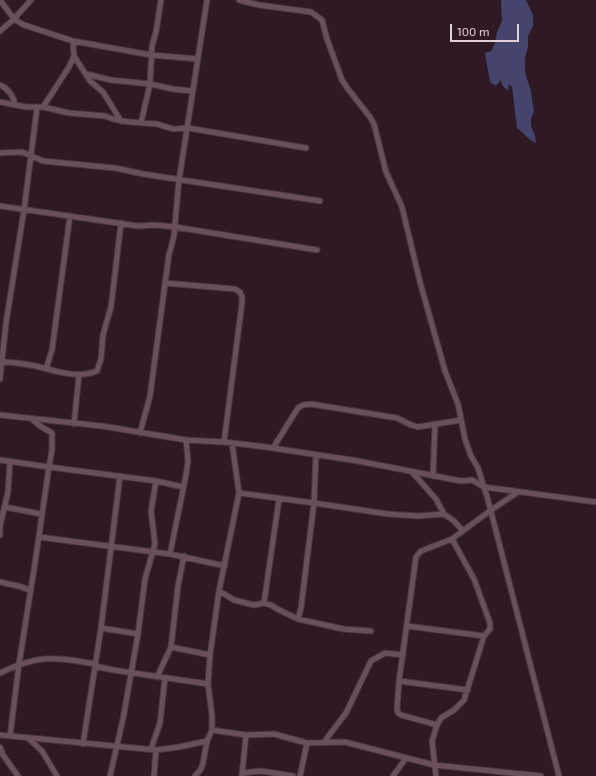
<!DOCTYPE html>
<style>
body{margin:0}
#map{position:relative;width:596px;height:776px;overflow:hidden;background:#2f1924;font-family:"Exo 2",sans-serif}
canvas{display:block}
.scale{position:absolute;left:450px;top:24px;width:69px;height:18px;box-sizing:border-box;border:2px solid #e0d1d8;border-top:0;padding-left:5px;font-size:12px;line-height:14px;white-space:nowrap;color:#e0d1d8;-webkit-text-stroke:3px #2f1924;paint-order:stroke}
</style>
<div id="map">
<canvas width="596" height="776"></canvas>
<div class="scale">100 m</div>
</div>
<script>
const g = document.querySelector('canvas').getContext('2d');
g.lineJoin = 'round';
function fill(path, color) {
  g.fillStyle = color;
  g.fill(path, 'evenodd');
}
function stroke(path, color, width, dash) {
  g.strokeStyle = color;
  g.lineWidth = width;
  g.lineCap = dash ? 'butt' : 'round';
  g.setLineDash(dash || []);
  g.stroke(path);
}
fill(new Path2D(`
 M501,0H526L533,15V26L528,36V47L525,58V73L531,91L534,112L531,118V126L535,136L536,143C528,140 524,133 517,128L512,87L509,84L508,91L502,85L501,80L496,86L490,82L485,53L491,51L495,43L497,32L502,21Z`), '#45446d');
const minor = new Path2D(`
 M0,0L14,19L24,25L73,41L151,55L197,59
 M239,0L259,5L311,12L322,20L327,39L342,80L348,89L370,117L374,124L386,172L402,207L420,282L445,371L458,404L465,439L471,456L478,468L488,500L559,776
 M0,31L14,19L31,0
 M74,56L90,81L103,92L121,121
 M86,74L111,80L150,84L173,89L192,91
 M0,85C8,88 14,97 15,105L27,107H43L69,113L105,116L113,119L129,122L157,124L173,129L188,128L306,148
 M0,102L15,105
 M43,107L69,67L74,56L73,41
 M141,123L150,84L152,46L156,32L161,0
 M0,153L22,152L43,161L115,168L143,174L320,201
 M0,206L138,226L155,225L175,227L317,250
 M165,283L235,289L240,292L242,297V303L224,442
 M2,362C14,362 25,364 36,366C55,371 78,379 97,371L101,359L103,335L111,307L121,223
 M46,369L52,350L70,216
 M0,379L6,323L24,210L37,108
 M0,415L102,426L186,440L224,442L266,447L358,461L461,481L472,480L484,487L596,502
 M74,424L79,375
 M140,433L150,396L169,254L171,248L174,235L179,180L207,0
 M273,448L298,408L303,405L311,404L397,418L411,425L418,427L461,420
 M0,460L49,467L52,450V433L40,426L32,419
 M412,472L436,499L444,514L454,521L463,531
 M433,476L435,424
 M239,493L314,503L388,514L418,516L444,514
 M5,507L41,514
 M0,535V526L8,492L10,461
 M39,537L170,554L225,566
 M170,554L186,475L188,461L186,440
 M0,582L22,587L31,591
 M219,591L234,600L254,605L264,603L271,605L277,609L298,619L343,629L371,631
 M264,603L279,499
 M298,619L301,608L314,503L316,455
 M407,626L484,636
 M101,628L138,634
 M171,647L210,655
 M95,666L113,670L208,684
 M0,673C39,654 55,657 96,664
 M157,677L171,647L178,586L184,556
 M399,681L468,690
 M437,725L401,715L398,713L397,709L399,681L416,557L421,551L452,539L491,510L518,492
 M212,730L246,735L274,734L307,743L345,742L434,765L541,776
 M0,735L156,750L179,747L207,741
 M10,736L19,664L35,563L49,467L156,481L183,487
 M29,739L42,751L57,776
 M324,742L346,713L371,661L385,653L403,655
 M83,744L101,628L120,476
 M0,747L3,755L18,776
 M151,749L160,723L165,678
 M242,773L261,771L293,776
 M242,775L246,735
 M110,776L123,719L138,634L145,579L155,544L151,511L156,481
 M154,776L156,750
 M195,776L201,769L203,763L207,741L212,730V715L208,684L210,655L219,591L239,493L232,443
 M300,776L307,743
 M393,776L406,758
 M436,776L432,741L437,725L441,718L454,710L464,700L484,636L490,629V623L474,579L452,539`);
stroke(minor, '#46353e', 7);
stroke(minor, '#684f5b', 5);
</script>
